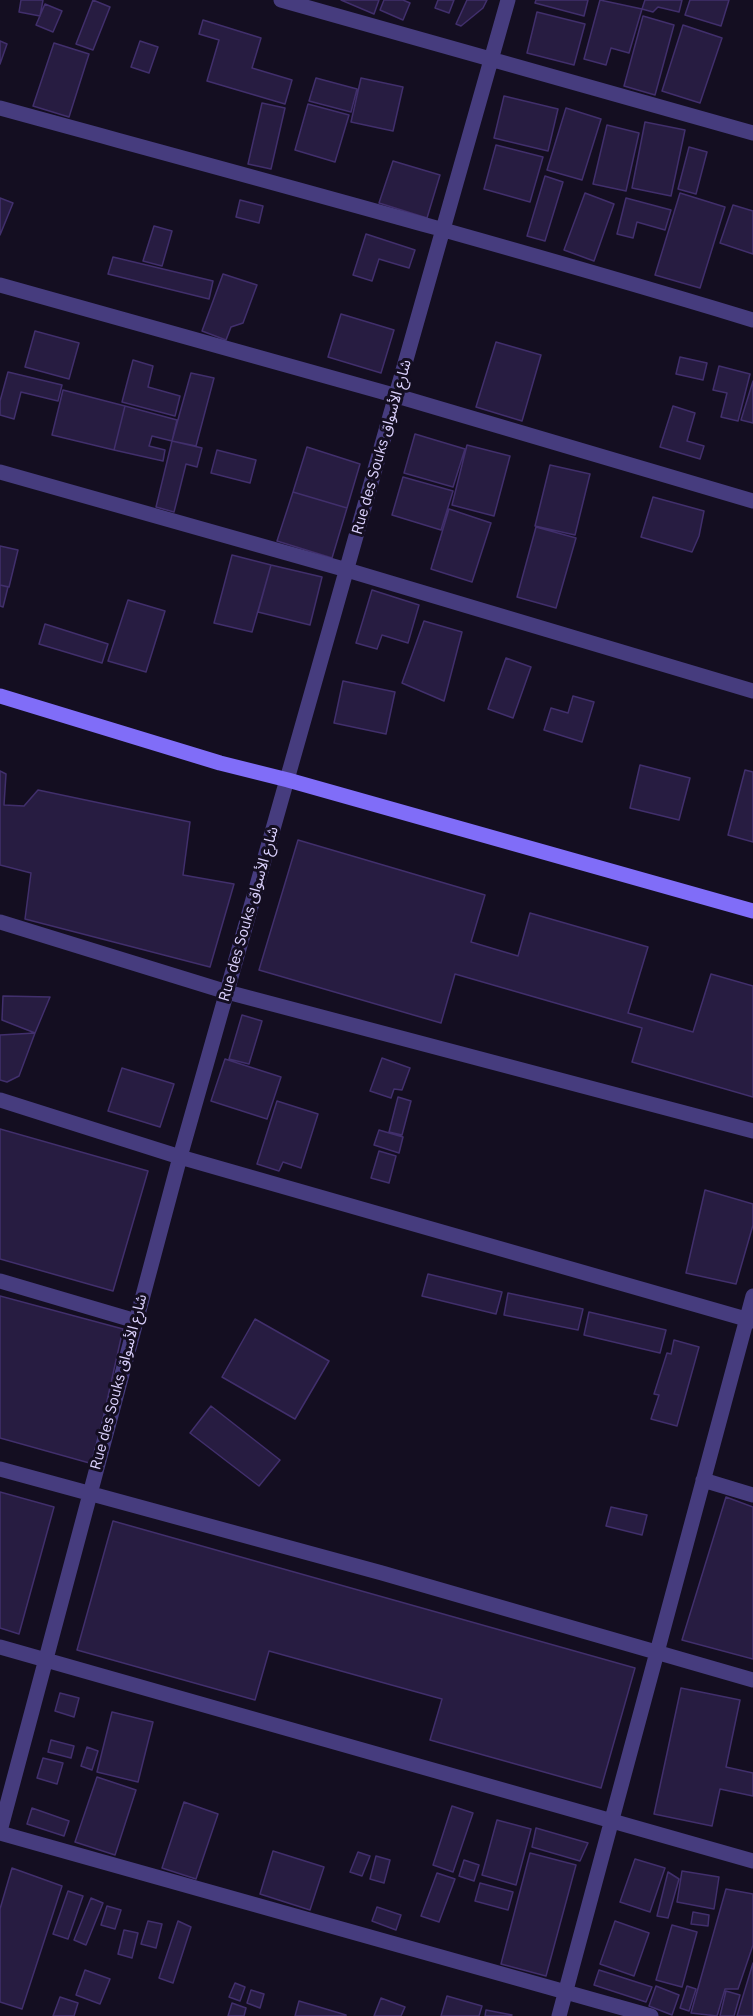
<!DOCTYPE html>
<meta charset="utf-8">
<style>
body{margin:0}
canvas{display:block;background:#140e21}
</style>
<canvas width="753" height="2016"></canvas>
<script>
const g = document.querySelector('canvas').getContext('2d');
g.lineJoin = 'round';
function fill(path, color) {
  g.fillStyle = color;
  g.fill(path, 'evenodd');
}
function stroke(path, color, width, dash) {
  g.strokeStyle = color;
  g.lineWidth = width;
  g.lineCap = dash ? 'butt' : 'round';
  g.setLineDash(dash || []);
  g.stroke(path);
}
function write(font, color, halo, rows, align = 'center') {
  g.font = font + ' "IBM Plex Sans","Noto Sans Arabic",sans-serif';
  g.lineWidth = 6;
  g.setLineDash([]);
  g.textBaseline = 'middle';
  g.strokeStyle = halo;
  g.fillStyle = color;
  for (const [text, x, y, turn = 0] of rows) {
    g.save();
    g.translate(x, y);
    g.rotate((+turn || 0) * Math.PI / 180);
    g.textAlign = isNaN(turn) ? turn : align;
    if (halo) g.strokeText(text, 0, 0);
    g.fillText(text, 0, 0);
    g.restore();
  }
}
const building = new Path2D(`
 M21,0H43L40,16L19,12Z
 M93,0L110,7L93,50L76,44Z
 M341,0H379L374,14Z
 M384,0H403L410,3L403,20L380,10Z
 M438,0H454L449,13L435,8Z
 M467,0H487L483,8L461,26L456,24Z
 M536,0H588L584,16L535,3Z
 M600,0L642,9L629,53L611,48L606,65L584,59Z
 M645,0H682L679,12L658,7L653,12L642,9Z
 M690,0H729L721,26L685,15Z
 M45,4L62,11L53,32L36,25Z
 M537,12L585,24L574,65L527,53Z
 M643,16L674,25L655,95L624,86Z
 M203,20L261,38L252,68L292,80L285,104L207,81L219,40L199,34Z
 M683,25L722,38L700,103L662,91Z
 M0,41L7,44L0,64Z
 M140,41L158,47L149,73L131,67Z
 M54,43L89,54L69,117L33,106Z
 M316,78L357,89L351,112L309,101Z
 M361,78L403,87L393,131L351,122Z
 M504,96L558,109L548,151L494,138Z
 M262,103L285,108L271,169L248,164Z
 M308,104L349,115L335,162L295,150Z
 M566,108L601,119L582,180L547,170Z
 M645,122L685,130L671,196L632,188Z
 M607,125L639,133L626,191L593,184Z
 M496,145L543,157L530,202L484,189Z
 M689,147L707,152L696,194L678,189Z
 M393,161L440,175L427,218L379,203Z
 M545,176L563,182L545,241L527,236Z
 M585,193L614,204L594,261L564,250Z
 M680,193L725,207L700,288L655,275Z
 M0,198L13,203L0,235Z
 M626,198L671,210L665,230L637,222L633,238L617,234Z
 M240,200L263,206L259,223L236,217Z
 M733,205L753,211V254L720,243Z
 M154,226L172,231L162,266L143,261Z
 M366,234L415,250L409,268L379,259L372,281L353,275Z
 M113,257L213,281L209,299L108,274Z
 M223,274L257,285L243,323L231,327L226,340L202,331Z
 M341,314L394,330L381,373L328,357Z
 M35,331L79,343L69,379L25,367Z
 M496,342L541,355L522,421L476,407Z
 M680,357L707,363L703,380L676,374Z
 M133,360L153,366L148,387L180,396L175,416L122,402Z
 M719,366L750,374L738,421L721,417L727,393L713,390Z
 M8,372L62,385L58,401L21,392L14,419L0,415V401Z
 M191,373L214,378L196,446L172,441Z
 M753,381V423L741,420Z
 M63,390L125,406L114,450L52,435Z
 M125,406L177,420L172,441L152,436L149,446L165,450L163,461L114,450Z
 M673,406L695,413L687,441L704,446L700,459L660,447Z
 M415,434L465,449L453,487L404,473Z
 M172,441L202,448L197,467L186,464L174,512L156,507Z
 M467,445L510,456L494,516L452,505Z
 M307,447L360,464L347,508L293,492Z
 M217,450L256,460L250,483L211,473Z
 M550,465L590,474L575,535L535,526Z
 M403,477L453,491L441,530L392,515Z
 M293,492L347,508L332,558L277,541Z
 M653,497L704,511L699,536L692,552L641,537Z
 M449,509L491,523L472,582L431,569Z
 M536,527L576,538L556,608L517,597Z
 M0,546L18,550L9,587L0,585Z
 M232,555L271,565L252,632L214,623Z
 M271,565L322,577L310,625L258,612Z
 M0,585L8,587L3,607L0,606Z
 M372,590L419,605L408,643L382,635L377,649L356,643Z
 M128,600L165,611L146,672L108,661Z
 M424,621L462,632L444,701L402,683Z
 M45,624L108,644L102,663L39,644Z
 M506,658L531,667L513,718L488,709Z
 M343,681L395,692L386,734L334,723Z
 M573,696L594,702L582,742L544,730L551,708L568,713Z
 M640,765L690,778L679,820L630,808Z
 M745,770L753,772V842L728,835Z
 M0,771L6,774L4,805L24,806L38,790L190,822L183,875L234,884L210,967L25,919L31,873L0,865Z
 M298,840L485,895L471,942L518,956L530,913L648,947L628,1013L693,1032L711,974L753,986V1097L632,1062L642,1028L455,974L441,1023L259,970Z
 M3,996L50,997L35,1033L2,1020Z
 M242,1015L262,1021L249,1064L229,1059Z
 M35,1033L19,1076L7,1082L0,1080V1035Z
 M382,1058L410,1068L402,1090L394,1089L391,1098L370,1091Z
 M225,1059L281,1077L267,1119L211,1101Z
 M122,1068L174,1084L160,1127L108,1111Z
 M398,1097L411,1101L402,1135L389,1132Z
 M277,1101L318,1114L301,1168L283,1162L279,1171L257,1164Z
 M0,1129L148,1171L113,1291L0,1259Z
 M379,1130L403,1137L399,1153L374,1145Z
 M379,1151L396,1156L389,1183L371,1178Z
 M705,1190L753,1204V1225L736,1284L686,1273Z
 M428,1274L502,1292L496,1314L422,1296Z
 M508,1293L583,1309L578,1330L504,1315Z
 M0,1296L123,1329L93,1464L0,1438Z
 M589,1312L666,1330L660,1353L584,1335Z
 M255,1319L329,1361L295,1419L222,1377Z
 M674,1340L699,1347L677,1426L651,1419L659,1395L654,1394L667,1353L671,1354Z
 M211,1406L280,1460L259,1486L190,1433Z
 M0,1492L54,1507L19,1634L0,1628Z
 M726,1497L753,1507V1659L682,1640Z
 M611,1507L647,1515L642,1535L606,1526Z
 M113,1521L635,1668L601,1788L430,1740L442,1699L269,1651L255,1700L77,1650Z
 M681,1688L740,1700L726,1767L753,1773V1796L720,1789L712,1826L654,1814Z
 M60,1693L79,1698L74,1717L55,1711Z
 M112,1712L153,1722L138,1782L97,1772Z
 M51,1740L74,1746L71,1758L48,1752Z
 M87,1747L98,1751L92,1770L81,1766Z
 M43,1758L63,1763L57,1784L37,1778Z
 M97,1777L136,1790L115,1855L75,1842Z
 M184,1802L218,1814L196,1879L162,1868Z
 M452,1806L473,1813L453,1872L433,1865Z
 M32,1808L69,1821L64,1836L27,1824Z
 M497,1820L531,1829L516,1885L482,1875Z
 M536,1828L588,1843L580,1861L532,1847Z
 M273,1851L324,1867L310,1910L260,1894Z
 M358,1852L370,1856L362,1876L350,1872Z
 M530,1853L576,1865L546,1976L501,1964Z
 M376,1856L390,1860L384,1883L370,1879Z
 M635,1859L665,1868L650,1912L620,1902Z
 M464,1860L479,1865L474,1881L459,1876Z
 M12,1868L62,1886L22,2009L0,2002V1909Z
 M682,1871L719,1877L714,1909L677,1902Z
 M668,1872L679,1879L668,1918L657,1916Z
 M437,1873L455,1879L439,1922L421,1916Z
 M480,1883L513,1892L508,1910L475,1901Z
 M726,1889L753,1894V1945L738,1989H725L717,2016L691,2013Z
 M68,1891L83,1896L68,1939L53,1934Z
 M91,1898L103,1903L86,1945L74,1940Z
 M107,1906L121,1910L115,1929L101,1925Z
 M377,1907L401,1915L396,1930L372,1921Z
 M693,1912L709,1915L708,1926L691,1924Z
 M148,1921L162,1924L156,1948L141,1944Z
 M178,1921L191,1927L173,1983L159,1978Z
 M615,1921L649,1933L634,1976L600,1964Z
 M672,1925L697,1932L682,1987L656,1980Z
 M124,1930L138,1933L132,1958L118,1954Z
 M753,1963V2016H737Z
 M85,1970L110,1979L100,2004L76,1995Z
 M599,1970L652,1987L646,2002L594,1985Z
 M235,1983L245,1987L240,2001L229,1997Z
 M656,1986L679,1995L672,2015L649,2006Z
 M687,1986L696,1989L689,2011L680,2008Z
 M251,1990L264,1994L260,2008L247,2003Z
 M726,1991L740,1995L734,2016H720Z
 M447,1996L482,2006L479,2016H441Z
 M60,1997L78,2003L74,2016H53Z
 M381,1998L405,2007L401,2016H374Z
 M299,2001L346,2015V2016H295Z
 M232,2003L246,2008L244,2016H228Z
 M486,2010L512,2015L511,2016H485Z`);
fill(building, '#271c41');
stroke(building, '#412f6c', 1.5);
stroke(new Path2D(`
 M281,0L753,133
 M0,108C252,177 503,244 753,320
 M0,285L397,396L753,501
 M0,472L347,570L753,691
 M0,922L227,992L753,1131
 M0,1100L180,1157L753,1321
 M0,1281L136,1321
 M0,1469L382,1573L753,1680
 M703,1480L753,1495
 M0,1647L753,1861
 M0,1831L180,1157L508,0
 M0,1833L651,2016
 M559,2016L753,1296`), '#463c7e', 15);
stroke(new Path2D(`
 M0,696L220,763L288,780L753,911`), '#806df8', 15);
write('15px', '#dbd1fd', '#140e21', [
 ["Rue des Souks شارع الأسواق",382,447,-74],
 ["Rue des Souks شارع الأسواق",249,914,-74],
 ["Rue des Souks شارع الأسواق",119,1382,-75]
]);
</script>
